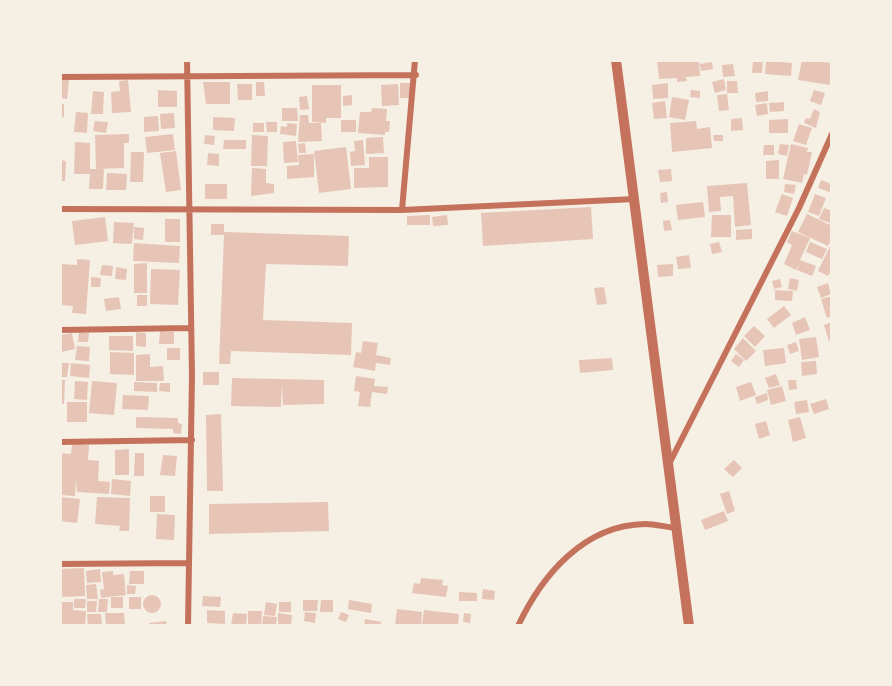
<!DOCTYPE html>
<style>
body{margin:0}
#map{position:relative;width:892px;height:686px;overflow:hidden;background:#f6efe4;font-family:"Archivo Narrow",sans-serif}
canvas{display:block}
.frame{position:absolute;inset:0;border:62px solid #f6efe4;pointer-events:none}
</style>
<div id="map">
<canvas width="892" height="686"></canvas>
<div class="frame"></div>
</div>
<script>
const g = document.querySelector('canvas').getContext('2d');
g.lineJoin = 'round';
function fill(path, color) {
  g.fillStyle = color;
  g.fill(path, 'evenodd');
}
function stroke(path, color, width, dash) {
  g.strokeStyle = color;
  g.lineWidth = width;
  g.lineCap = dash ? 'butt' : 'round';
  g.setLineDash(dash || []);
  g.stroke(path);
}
fill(new Path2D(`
 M657,60H699L700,76L686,77L687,81L677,82V78L659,79Z
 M753,60H763L762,73H752Z
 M802,60L832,63L830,85L798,80Z
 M766,61L792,63L791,76L765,74Z
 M712,62L713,69L701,71L700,64Z
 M733,64L735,76L723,77L722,65Z
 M60,79L69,80L67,99L60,98Z
 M724,79L726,90L715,93L712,82Z
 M128,80L131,112L112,113L111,92L120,91L119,81Z
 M727,81H737L738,93H727Z
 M203,82H230V104H206Z
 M256,82H264L265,96H256Z
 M400,83H411L412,98H400Z
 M668,83V98L653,99L652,85Z
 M237,84H252V100H238Z
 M398,84L399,105L382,106L381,85Z
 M312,85H341V118H326V123L312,122Z
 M158,90L177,91V107H158Z
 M691,90L700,91V98L690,97Z
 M814,90L825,93L821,105L810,101Z
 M93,91L104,92L103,114H91Z
 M768,91V101L756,102L755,93Z
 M727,94L729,110L719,111L717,95Z
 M352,95V105L343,106V96Z
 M307,96L309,109L300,110L299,97Z
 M672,97L689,100L685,120L669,117Z
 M665,101L667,118L654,119L652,103Z
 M784,102V111L770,112L769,103Z
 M767,103L768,114L757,116L755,105Z
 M60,104H64V117L60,118Z
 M282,108H297L298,121H282Z
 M372,108L387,109L386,121H390L389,132H385V135L358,133L360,112H371Z
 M814,109L820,112L816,128L804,123L806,118L810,119Z
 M76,112L88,113L87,133L74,132Z
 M174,113L175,128L161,129L160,114Z
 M300,115H308L309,123H321L322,141L298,142Z
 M158,116L159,131L144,132V117Z
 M213,117L235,118L234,131L213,130Z
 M742,118L743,130L731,131V119Z
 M788,119V133H769V120Z
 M341,120H356V132H341Z
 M95,121L108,122L106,133L93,131Z
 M696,121L697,129L710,127L712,148L672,152L670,123Z
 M266,122H277V132H267Z
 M253,123H264V132H253Z
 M287,123L297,124L296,136L280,134L281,126L287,127Z
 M799,124L812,128L806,145L793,141Z
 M129,134V143H124V168L96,169L95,135Z
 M173,134L175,150L147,153L145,137Z
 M205,135L215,136L214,145L204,144Z
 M252,135L268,136L267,166H251Z
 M713,135H723V141H714Z
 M383,137L384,153L366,154V138Z
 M224,140H246V149H223Z
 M363,140L365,165L351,166L350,152L355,151L354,141Z
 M296,141L298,162L284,163L283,142Z
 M75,142L90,143V169H104L103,189H89L90,174H74Z
 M305,143L306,153H299L298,144Z
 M780,144L789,145L787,156L778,154Z
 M791,144L808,148L807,152H812L807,175L804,174L802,183L783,179Z
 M764,145H774V155H763Z
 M346,147L351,189L319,193L314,151Z
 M176,151L181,190L166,192L160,153Z
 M131,152H144L143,182H130Z
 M208,153L219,154V166L207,165Z
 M314,154V177L287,179V166L299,165L298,155Z
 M369,157H388V187L354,188V168H369Z
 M60,160L66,161L65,181H60Z
 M779,160V179H766V161Z
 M252,168L266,169V183L274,184V193L251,196Z
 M671,169L672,181L660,182L658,170Z
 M107,173L127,174L126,190H106Z
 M821,180L832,184V193L818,188Z
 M747,183L751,225L735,227L733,196L720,197L721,211L709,212L707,186Z
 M205,184H227V199H205Z
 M785,184L796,185L794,194L784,192Z
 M667,192L668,202L661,203L660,193Z
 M782,194L793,198L787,216L775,212Z
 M815,194L826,198L819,216L808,212Z
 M703,202L705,217L678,220L676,205Z
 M591,207L593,239L483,246L481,213Z
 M824,208L832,211L830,223L819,219Z
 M807,214L832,226V238L828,246L798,232Z
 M430,215V225H407V216Z
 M447,215L448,225L433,226L432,217Z
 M712,215H731V237H711Z
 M105,217L108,241L75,245L72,221Z
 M165,219H180V242H165Z
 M670,220L672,230L664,231L663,221Z
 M114,222L134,223L132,244L113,243Z
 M211,224H224V232L349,236L348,266L266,264L263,320L352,323L351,355L231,351L230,364H219L224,235H211Z
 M134,227L144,228L143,240L134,239Z
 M752,229V239L736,240V230Z
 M792,231L810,238L800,260L816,266L812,276L797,270L799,264L796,270L784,264L792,245L787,242Z
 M719,242L722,252L712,254L710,244Z
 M810,242L827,249L822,259L806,252Z
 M832,242V269L828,276L818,271Z
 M134,243L180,246L179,263L133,261Z
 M689,255L691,268L678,269L676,257Z
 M77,259L90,260L86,314L72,313L73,306L60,305L61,264L77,265Z
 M147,263V293H134V264Z
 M673,264V276L658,277L657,265Z
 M102,265L113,266L112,276L100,275Z
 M116,267L127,269L126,280L115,279Z
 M151,269L180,270L178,305L150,304Z
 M91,277L101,278L100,287H91Z
 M790,278L799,280L797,291L788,289Z
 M780,279L782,287L774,289L772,281Z
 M828,283L831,294L821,298L817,287Z
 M604,287L607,304L597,305L594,288Z
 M775,290L793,291L792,301L775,300Z
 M137,295H147V306H137Z
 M832,296V316L827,318L821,299Z
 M119,297L121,309L106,311L104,299Z
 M784,306L791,315L774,328L767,319Z
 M805,317L810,330L796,335L792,323Z
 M832,322V340L829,341L824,325Z
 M754,326L765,336L755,347L744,336Z
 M160,331L174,332V344H159Z
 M79,332L89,333L88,342H78Z
 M136,332L146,333V347L136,346Z
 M72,333L75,349L61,352L60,335Z
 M109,336H133V351L109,350Z
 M816,337L819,357L802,360L799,339Z
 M743,338L756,351L746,361L734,349Z
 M363,341L378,343L376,355L391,358L390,365L376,363L375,371L353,367L356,352L361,353Z
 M796,342L799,351L790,354L787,345Z
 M77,346L90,347L89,361L75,360Z
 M167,348H180V360H167Z
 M784,348L786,363L765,366L763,350Z
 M110,352L134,353V375L110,374Z
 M150,354V367L163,366L164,381H136V355Z
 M736,354L744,360L739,367L731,361Z
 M612,358L613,370L580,373L579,360Z
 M816,361L817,374L802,376L801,362Z
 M60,363H69L67,377H60Z
 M71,363L90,365L89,378L70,376Z
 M203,372H219V385H203Z
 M776,374L780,385L769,388L765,378Z
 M356,376L375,379L374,386L388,387L387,394L372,392L370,407L358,406L360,392L354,391Z
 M232,378L324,380V404L283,405L282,383L281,407L231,406Z
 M60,380H65L64,404H60Z
 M788,380H796L797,389L789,390Z
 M75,381L88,382L87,400L74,399Z
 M92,381L117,383L114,415L89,413Z
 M134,382L157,383V392L134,391Z
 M751,382L756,395L740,401L736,387Z
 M160,383H170V392L159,391Z
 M782,386L786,401L771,405L767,390Z
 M767,393L768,400L757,404L755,397Z
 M123,395L149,396L148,410L122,409Z
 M826,399L829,409L814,414L810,404Z
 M807,400L809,412L796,414L794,402Z
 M67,402H87V422H67Z
 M221,414L223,491H207L206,415Z
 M136,417L178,418V423L182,424L181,434L173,433V429L136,428Z
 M800,417L806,438L793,442L788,420Z
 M766,421L770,435L759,439L755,424Z
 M72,444L89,445L88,460L99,461L98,481L110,482L109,494L77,492L76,479L75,496L60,495V453L71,454Z
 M129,449V475H115V450Z
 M135,453H144V476H134Z
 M163,455L177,456L175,476L160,475Z
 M734,460L742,468L733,477L724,469Z
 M112,479L131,481L130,496L111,494Z
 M729,491L735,511L727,514L720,494Z
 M150,496H165V512H150Z
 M60,497L80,499L77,523L60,521Z
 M97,497L130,498L129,531H119L120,526L95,524Z
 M328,502L329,531L209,534V504Z
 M724,511L728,521L705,530L701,520Z
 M157,514L175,515L174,540L156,539Z
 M84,568L85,596L60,597V569Z
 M100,569L101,582L87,583L86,571Z
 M113,571V575L124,574L126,595L101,598L100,590L104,589L102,572Z
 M130,571H144V584H129Z
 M421,578L443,580L442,585L448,586L446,597L412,593L414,583L420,584Z
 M96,584L98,599H87L86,585Z
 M127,585L136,586L135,594H127Z
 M483,589L495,591L494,600L482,599Z
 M459,592L477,593V601H459Z
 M143 604a9 9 0 1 1 18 0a9 9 0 1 1-18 0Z
 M203,596L221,597L220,607L202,606Z
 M111,597H123V608H111Z
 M129,597H141V609H129Z
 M74,599H86L85,608H74Z
 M99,599H108L107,612H98Z
 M303,600H318L317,611H303Z
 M321,600H333V612H320Z
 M349,600L372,604L371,613L348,609Z
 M87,601H97L96,612H87Z
 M62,602H73V610L86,611L85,626H60Z
 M266,602L277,604L275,616L264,615Z
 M279,602H291V612H279Z
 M397,609L422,612L421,626H395Z
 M207,610L225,611V624L207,623Z
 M424,610L459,614L458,626L422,624Z
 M248,611H262L261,626H248Z
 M305,612L316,613L315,623L304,621Z
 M341,612L349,615L346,622L338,619Z
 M105,613H124L125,626H106Z
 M233,613L247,614L246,626H231Z
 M278,613L292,615L291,626H278Z
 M464,613L471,614L470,623L463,622Z
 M87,614H101L102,626H88Z
 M263,616L277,617L276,626H262Z
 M365,619L381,622L380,626H364Z
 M166,621L167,626H150L149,623Z`), '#e6c5b7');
stroke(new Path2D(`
 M187,60L192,375L188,626
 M60,77L416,75
 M60,209L402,210L635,199
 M402,210L415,60
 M60,330L190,328
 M60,442L192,440
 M669,464L799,208L832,134
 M60,564L189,563
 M518,626C542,575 584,525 645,524C655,524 666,527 677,528`), '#c5725c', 6);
stroke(new Path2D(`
 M616,60L689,626`), '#c5725c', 10);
</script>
